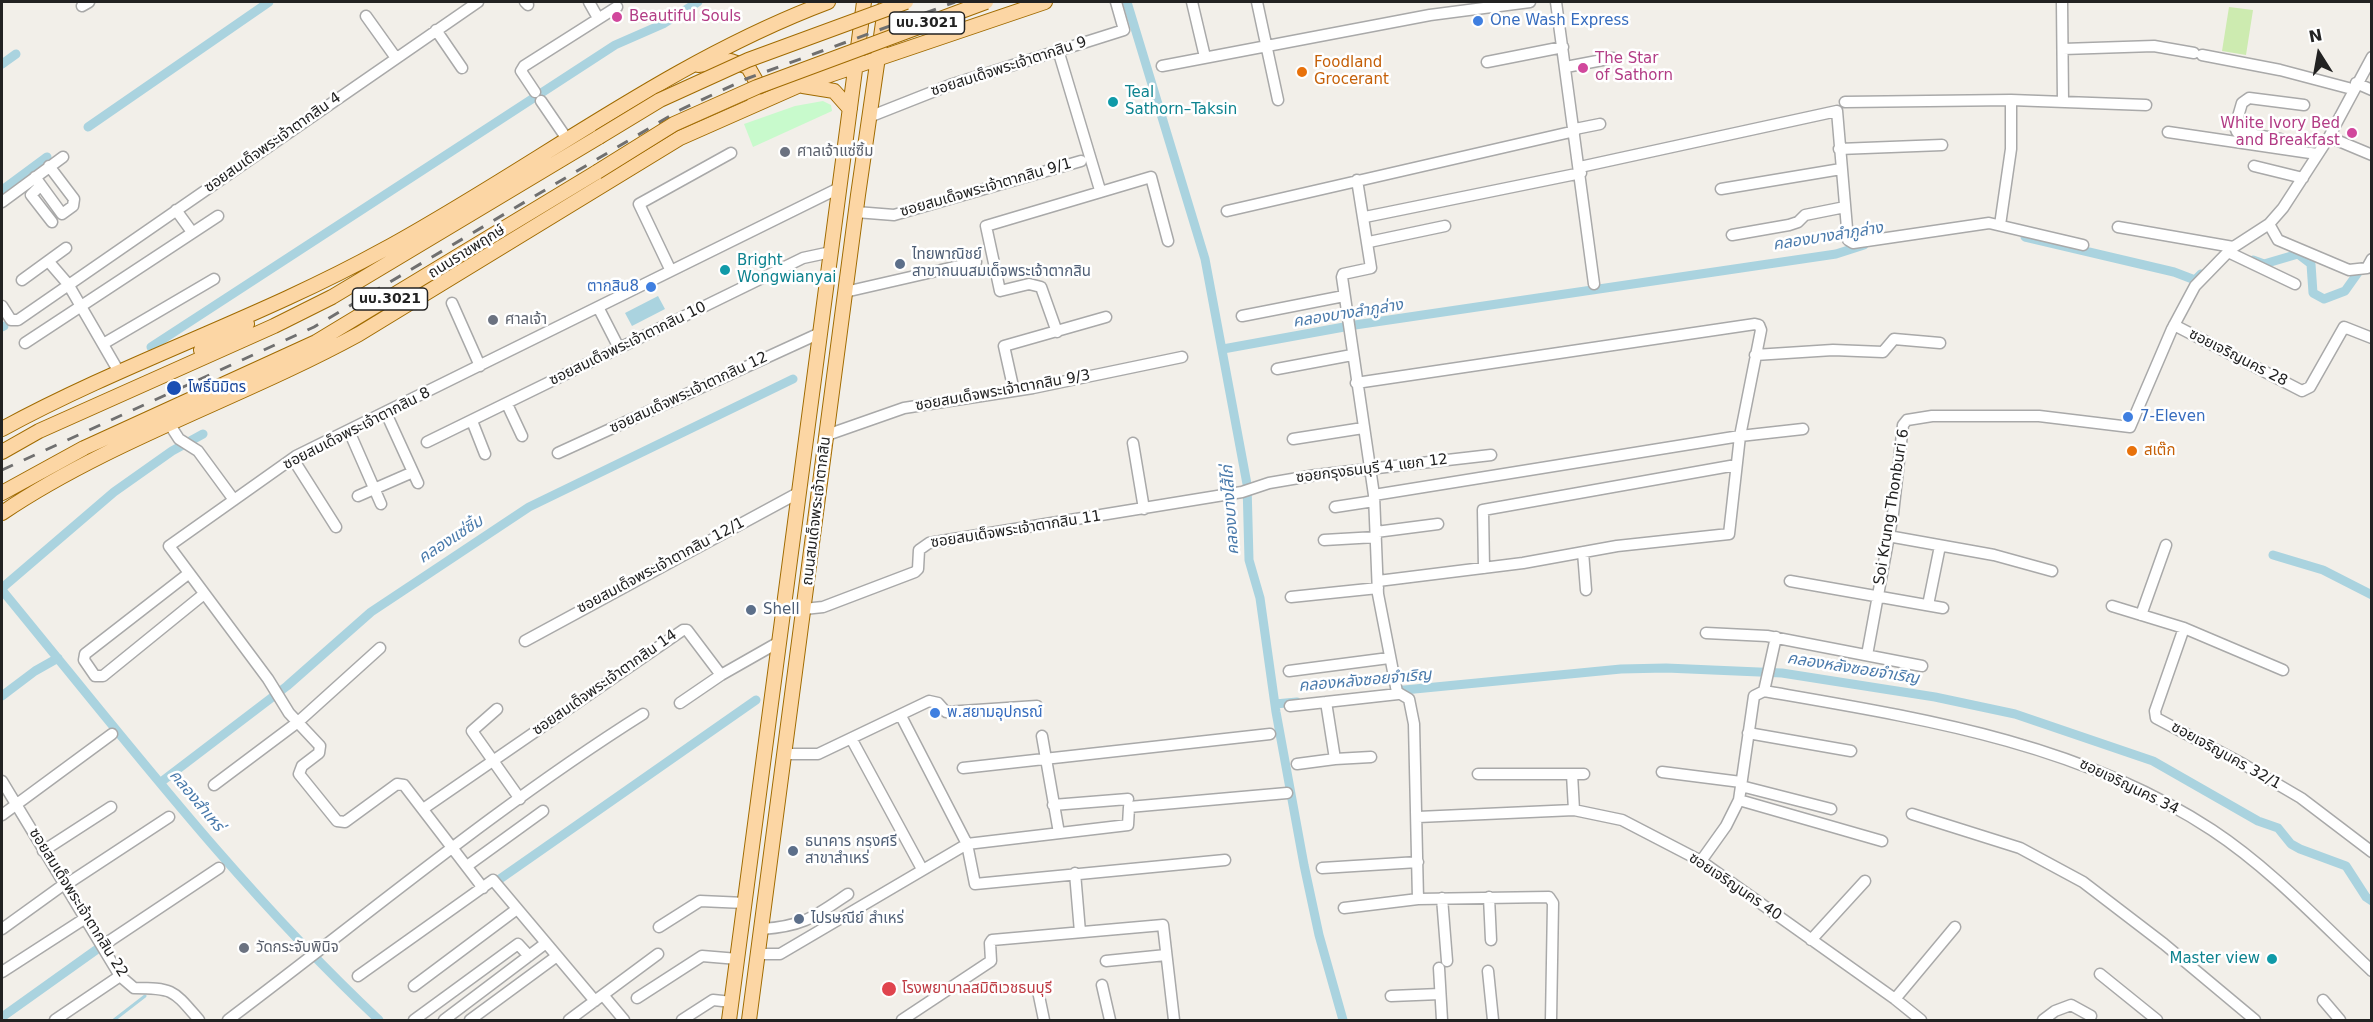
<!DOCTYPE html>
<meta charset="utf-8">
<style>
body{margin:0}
#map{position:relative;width:2373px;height:1022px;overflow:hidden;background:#f2efe9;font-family:"DejaVu Sans",sans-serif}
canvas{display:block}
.frame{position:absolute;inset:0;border:3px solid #222;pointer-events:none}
.north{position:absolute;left:2289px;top:24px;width:60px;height:60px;-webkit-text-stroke:4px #fff;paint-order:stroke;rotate:349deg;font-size:16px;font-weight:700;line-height:24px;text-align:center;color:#222}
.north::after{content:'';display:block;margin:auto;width:21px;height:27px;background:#222;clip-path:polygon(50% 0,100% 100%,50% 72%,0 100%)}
</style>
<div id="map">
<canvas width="2373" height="1022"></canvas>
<div class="frame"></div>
<div class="north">N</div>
</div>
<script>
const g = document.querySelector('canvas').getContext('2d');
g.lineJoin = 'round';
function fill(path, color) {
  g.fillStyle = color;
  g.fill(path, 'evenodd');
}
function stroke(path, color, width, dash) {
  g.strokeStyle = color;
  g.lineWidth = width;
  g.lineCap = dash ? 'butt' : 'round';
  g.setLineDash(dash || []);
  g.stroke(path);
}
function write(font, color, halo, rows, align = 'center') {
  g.font = font + ' "DejaVu Sans","Noto Sans Thai",sans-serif';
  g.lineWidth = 5;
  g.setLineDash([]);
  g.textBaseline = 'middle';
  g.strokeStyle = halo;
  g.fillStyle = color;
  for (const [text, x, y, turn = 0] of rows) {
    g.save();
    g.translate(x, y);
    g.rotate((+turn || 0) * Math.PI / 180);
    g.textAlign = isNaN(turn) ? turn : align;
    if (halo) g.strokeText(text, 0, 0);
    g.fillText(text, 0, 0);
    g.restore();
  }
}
fill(new Path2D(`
 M2229,7L2253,10L2246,55L2222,51Z`), '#cdebb0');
fill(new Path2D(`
 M823,101L831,105L832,111L753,147L744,124L795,106Z`), '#c8facc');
fill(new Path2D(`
 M658,296L665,309L632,326L625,313Z`), '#aad3df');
stroke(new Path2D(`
 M114,1020L145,996`), '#aad3df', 3);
stroke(new Path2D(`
 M1127,2L1205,259L1247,484L1249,560L1260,598L1276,712L1304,865L1319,935L1343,1020
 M2,64L16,54
 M88,127L269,2
 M2,190L47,157
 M2025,237L2174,272L2195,280L2201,274
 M2253,260L2264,264L2298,254L2311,264L2313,293L2324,299L2345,291L2362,267
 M2,327L4,326
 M151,347L615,45L663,24L698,2
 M1223,349L1355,325L1836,254L1864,245
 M2273,555L2323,570L2372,595
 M2,588L114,492L172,451L203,434
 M2,590C123,737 240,890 379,1020
 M1394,691L1621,669L1666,668L1782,673L1935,697L2015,714L2153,761L2258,821L2278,828L2291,844L2300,849L2346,866L2366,897L2372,901
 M2,696L35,671L58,658
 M1275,704L1297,702
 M161,782L287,686L371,612L529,507L793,379
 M497,881L756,700
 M2,1017L96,950`), '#aad3df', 9);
const minor = new Path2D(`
 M525,2L528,5
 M589,2L598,18
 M1192,2L1205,57
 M1257,2L1278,100
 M1556,2L1594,284
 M2062,2L2063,102
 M82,6L89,2
 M366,16L396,58
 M436,30L462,68
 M2063,49L2154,46L2194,53
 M1058,50L1100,190
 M2202,55L2280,70L2352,89
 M1487,62L1563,47
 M1162,66L1430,15L1530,2
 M1566,67L1613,58
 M2356,83L2372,90
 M535,92L521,71L524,66L617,7
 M541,101L567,139
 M1845,102L2011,100L2146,105
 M869,117L950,85L1124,30L1116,2
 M1575,129L1600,124
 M2168,132L2317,154
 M2329,137L2372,155
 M1839,149L1942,145
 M2284,149L2280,139L2237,132L2235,127L2242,103L2249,98L2304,105
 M2254,166L2303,178
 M1580,167L1837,111L1848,240L1853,243L1989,223L2083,245
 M35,177L62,214L73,206L74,199L49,166
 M1357,180L1371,268L1343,274L1342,277L1374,495L1378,594L1397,692L1409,699L1414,724L1418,899
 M41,185L31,195L52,222
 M1721,189L1841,169
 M2,202L63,157
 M176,210L192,232
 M1227,211L1575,131
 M856,212L894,215L1081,161
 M1365,217L1581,173
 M2269,224L2278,240L2349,270L2367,268L2372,259
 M2000,225L2011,149V100
 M2118,227L2233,247
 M1732,235L1789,225L1798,222L1805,215L1845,207
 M1369,242L1445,226
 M2228,252L2295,284
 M49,262L68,284L119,372
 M670,269L639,204L731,153
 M22,280L66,248
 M845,292L976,262
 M452,303L480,366
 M2,306L11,320H18L478,2
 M598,307L619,348
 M1242,316L1344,296
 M2174,325L2302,391L2310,387L2344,327L2372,338
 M1057,332L1041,287L1029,284L1000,291L986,226L1151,177L1168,241
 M25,343L218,216
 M103,344L214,279
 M1755,355L1833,350L1883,352L1894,339L1940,343
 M1277,369L1352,355
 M1356,383L1755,324L1759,325L1761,330L1740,436L1729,534L1617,546L1523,563L1378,581
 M1014,391L1004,346L1106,317
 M507,404L522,436
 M386,413L418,483
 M472,421L485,454
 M170,425L179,439L198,451L234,500
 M349,431L381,504
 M827,435L904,408L1033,388L1182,357
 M1293,439L1363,428
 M427,442L803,258L831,252
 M1133,443L1144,509
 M558,453L820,333
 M293,459L336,527
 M1374,495L1740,436L1803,429
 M358,496L413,472
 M1335,507L1374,501
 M1376,532L1438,524
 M1888,536L1994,555L2052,571
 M1324,540L1376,537
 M1583,552L1586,590
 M1484,568L1483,510L1736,465
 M188,574L85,654L84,660L95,676H103L204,594
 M1790,581L1943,608
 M1291,597L1378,588
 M1928,605L1940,546
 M2112,606L2184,628L2283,670
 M804,609L823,607L915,572L918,569L919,550L929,543L1242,492L1269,483L1316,475L1491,455
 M2141,615L2166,545
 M2184,628L2155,711L2156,718L2243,764L2301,798L2372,852
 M1706,633L1767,636L1922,666
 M525,641L798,493
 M1867,655L1893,514L1903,425L1907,420L1932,416H2039L2130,427L2172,329L2195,286L2232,248L2269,224L2283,208L2329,137L2372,57
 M1289,671L1389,658
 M1764,691C1919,718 2078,742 2212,830C2271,869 2320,922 2372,971
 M1326,702L1335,759L1371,757
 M680,703L721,675L779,642
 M1290,706L1398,694
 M497,709L472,731L520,799
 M901,716L967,844L975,884L1225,860
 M1748,733L1851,751
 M1042,736L1059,833
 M852,740L922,869
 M786,754H818L929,701L938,703L946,712L1037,706
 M1297,764L1335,759
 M963,768L1270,734
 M1662,772L1741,782
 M1478,774H1584
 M1572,774L1574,810
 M2,781L120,976L134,988C174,988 173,990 199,1020
 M214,785L298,722L380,648
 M1741,786L1831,809
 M1739,800L1882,841
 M1053,805L1128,799
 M423,809L683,630H687L721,675
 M1912,814L2020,848L2083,882L2164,944L2255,1020
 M2,815L112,734
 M1418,817L1574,810L1622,820L1701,861L1895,999L1921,1020
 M43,851L111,807
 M1701,861L1726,826L1739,800L1754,696L1764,691L1776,637
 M467,866L543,811
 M1322,868L1418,862
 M1075,873L1080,932
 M64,886L169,817
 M483,888L404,785L397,784L345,822L337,821L299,774L302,766L319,753L320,746L289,713L268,679L169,546L296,456L839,188
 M1489,897L1491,940
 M1442,898L1447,961
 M1344,908L1418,899L1549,897L1553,903L1551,1020
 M659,927L700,901L745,903
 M2,929L63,885
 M762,929C804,926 814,917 848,894
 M1811,940L1865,881
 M102,946L219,868
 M758,954H780L967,844L1128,825L1129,807L1287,793
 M1106,961L1166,955
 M1439,968L1442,1020
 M1488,971L1493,1020
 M2,972L84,919
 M2100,974L2157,1020
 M358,976L493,880L595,1001
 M1102,985L1110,1020
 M414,986L517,909
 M1038,991L1044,1020
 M603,995L624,1020
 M1391,996L1440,994
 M637,998L702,956L738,959
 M1895,999L1955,927
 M2323,1000L2340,1020
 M55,1020L120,976
 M228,1020C365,917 497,806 643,714
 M414,1020L518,944L529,956
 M444,1020L546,943
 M470,1020L557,956
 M569,1020L658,954
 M682,1020L713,1000L732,1002
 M902,1020L991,961L990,943L992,940L1163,925L1174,1020
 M2043,1020L2055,1011L2071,1005L2091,1016`);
const major = new Path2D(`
 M698,65L731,61L748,67L756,81L753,96
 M803,86L834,91L850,109
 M201,350L247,324
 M2,429C125,362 260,318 383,250C532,169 668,62 828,2
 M2,452L39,431L274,326L332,297L599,137
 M2,493L84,448L316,342L597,172
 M2,513C110,440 244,397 359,334L680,138L800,85L1045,2
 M729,1020L864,2
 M749,1020L858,195L886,2`);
stroke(minor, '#a9a9a9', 13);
stroke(major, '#a06b00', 16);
stroke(minor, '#fff', 10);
stroke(major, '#fcd6a4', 14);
stroke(new Path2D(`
 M2,470L314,327L680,110L746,79L955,2`), '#707070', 3, [12, 12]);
const majorBridge = new Path2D(`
 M599,137L660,100L748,60L906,2
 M597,172L674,124L757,87L986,2`);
stroke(majorBridge, '#a06b00', 16, []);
stroke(majorBridge, '#fcd6a4', 14);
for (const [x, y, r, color] of [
 [617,17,6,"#d1479c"],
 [1478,21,6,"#3f7fe0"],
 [1583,68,6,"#d1479c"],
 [1302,72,6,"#e8710a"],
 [1113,102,6,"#0f9aa8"],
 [2352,133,6,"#d1479c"],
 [785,152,6,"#6b7280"],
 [900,264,6,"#5c6f8a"],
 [725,270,6,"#0f9aa8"],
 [651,287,6,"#3f7fe0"],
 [493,320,6,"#6b7280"],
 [174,388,8,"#1a4fb4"],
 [2128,417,6,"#3f7fe0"],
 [2132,451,6,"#e8710a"],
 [751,610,6,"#5c6f8a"],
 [935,713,6,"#3f7fe0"],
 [793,851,6,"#5c6f8a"],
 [799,919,6,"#5c6f8a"],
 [244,948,6,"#6b7280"],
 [2272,959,6,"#0f9aa8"],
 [889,989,8,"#e0444e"]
]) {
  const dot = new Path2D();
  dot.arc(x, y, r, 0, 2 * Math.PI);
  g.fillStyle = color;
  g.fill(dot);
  stroke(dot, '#fff', 2);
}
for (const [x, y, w] of [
 [927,23,75],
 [390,299,75]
]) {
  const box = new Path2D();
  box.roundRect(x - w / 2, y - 11, w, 22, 4.5);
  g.fillStyle = '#fff';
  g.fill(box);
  stroke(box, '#222', 1.5);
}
write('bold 14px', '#222', null, [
 ["นบ.3021",927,23],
 ["นบ.3021",390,299]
]);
write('15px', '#b23c85', '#fff', [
 ["Beautiful Souls",629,17],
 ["The Star",1595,59],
 ["of Sathorn",1595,76],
 ["White Ivory Bed",2340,124,"right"],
 ["and Breakfast",2340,141,"right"]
], 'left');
write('15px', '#366cbe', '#fff', [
 ["One Wash Express",1490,21],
 ["ตากสิน8",639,287,"right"],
 ["7-Eleven",2140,417],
 ["พ.สยามอุปกรณ์",947,713]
], 'left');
write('15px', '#c56008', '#fff', [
 ["Foodland",1314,63],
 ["Grocerant",1314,80],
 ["สเต๊ก",2144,451]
], 'left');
write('15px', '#222', '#fff', [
 ["ซอยสมเด็จพระเจ้าตากสิน 9",1009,67,-18],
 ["ซอยสมเด็จพระเจ้าตากสิน 4",273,143,-35],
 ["ซอยสมเด็จพระเจ้าตากสิน 9/1",986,188,-16],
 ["ถนนราชพฤกษ์",467,252,-32],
 ["ซอยสมเด็จพระเจ้าตากสิน 10",628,344,-26],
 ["ซอยเจริญนคร 28",2238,358,27],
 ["ซอยสมเด็จพระเจ้าตากสิน 9/3",1003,391,-10],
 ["ซอยสมเด็จพระเจ้าตากสิน 12",689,393,-25],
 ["ซอยสมเด็จพระเจ้าตากสิน 8",357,429,-27],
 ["ซอยกรุงธนบุรี 4 แยก 12",1372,469,-7],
 ["Soi Krung Thonburi 6",1892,507,-81],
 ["ถนนสมเด็จพระเจ้าตากสิน",817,511,-83],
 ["ซอยสมเด็จพระเจ้าตากสิน 11",1016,530,-9],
 ["ซอยสมเด็จพระเจ้าตากสิน 12/1",661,566,-28],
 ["ซอยสมเด็จพระเจ้าตากสิน 14",605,683,-35],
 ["ซอยเจริญนคร 32/1",2226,756,29],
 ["ซอยเจริญนคร 34",2129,787,26],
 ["ซอยเจริญนคร 40",1735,887,34],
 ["ซอยสมเด็จพระเจ้าตากสิน 22",78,903,58]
]);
write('15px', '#0d838f', '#fff', [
 ["Teal",1125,93],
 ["Sathorn–Taksin",1125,110],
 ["Bright",737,261],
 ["Wongwianyai",737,278],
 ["Master view",2260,959,"right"]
], 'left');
write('15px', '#5b616d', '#fff', [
 ["ศาลเจ้าแซ่ซิ้ม",797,152],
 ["ศาลเจ้า",505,320],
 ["วัดกระจับพินิจ",256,948]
], 'left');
write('15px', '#4e5e75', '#fff', [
 ["ไทยพาณิชย์",912,255],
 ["สาขาถนนสมเด็จพระเจ้าตากสิน",912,272],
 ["Shell",763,610],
 ["ธนาคาร กรุงศรี",805,842],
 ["สาขาสำเหร่",805,859],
 ["ไปรษณีย์ สำเหร่",811,919]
], 'left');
write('15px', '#164399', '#fff', [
 ["โพธิ์นิมิตร",188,388]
], 'left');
write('15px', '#be3a42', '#fff', [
 ["โรงพยาบาลสมิติเวชธนบุรี",902,989]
], 'left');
write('italic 16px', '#4a7aab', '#fff', [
 ["คลองบางลำภูล่าง",1828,237,-9],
 ["คลองบางลำภูล่าง",1348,314,-9],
 ["คลองบางไส้ไก่",1231,510,-94],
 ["คลองแซ่ซิ้ม",451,540,-33],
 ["คลองหลังซอยจำเริญ",1853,669,9],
 ["คลองหลังซอยจำเริญ",1365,681,-5],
 ["คลองสำเหร่",196,801,50]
]);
</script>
